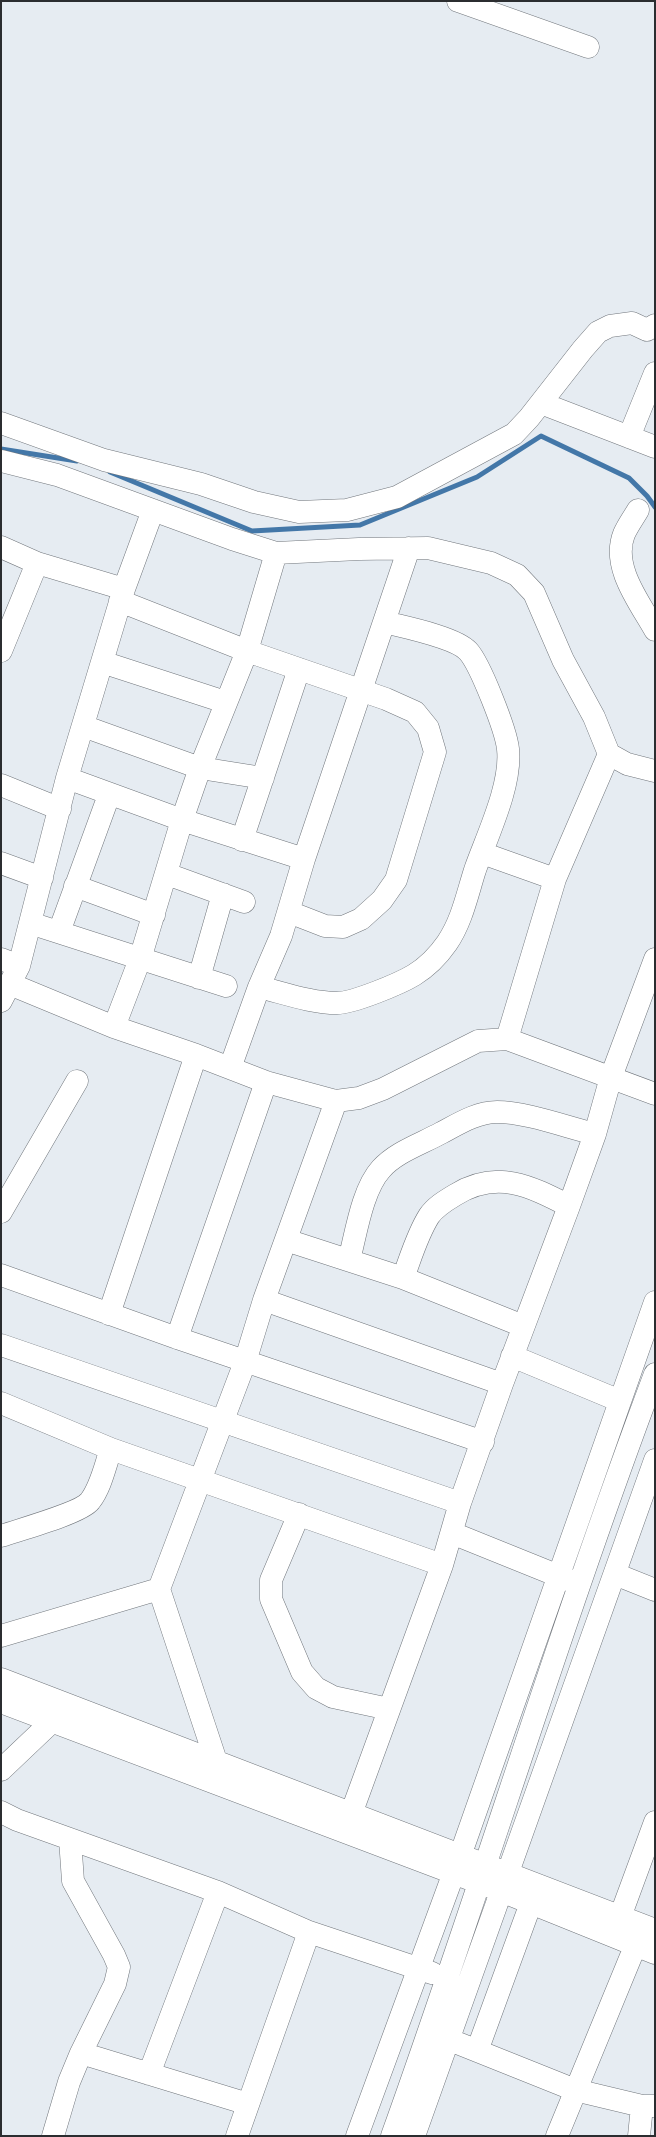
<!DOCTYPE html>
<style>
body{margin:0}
#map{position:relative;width:656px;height:2137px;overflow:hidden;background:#e6ecf2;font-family:Manrope,sans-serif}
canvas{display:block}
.frame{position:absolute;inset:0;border:2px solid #2b2d30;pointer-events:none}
</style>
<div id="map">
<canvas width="656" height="2137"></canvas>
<div class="frame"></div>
</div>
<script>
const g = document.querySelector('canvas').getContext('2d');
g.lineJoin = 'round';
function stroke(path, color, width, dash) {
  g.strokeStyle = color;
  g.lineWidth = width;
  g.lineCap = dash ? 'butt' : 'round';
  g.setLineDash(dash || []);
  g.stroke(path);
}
stroke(new Path2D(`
 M1,449L77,461
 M110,472L252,531L360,525L477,477L541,436L629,478L647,496L655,507`), '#4377a8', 5);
const minor = new Path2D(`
 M458,1L588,47
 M541,403L655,447
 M1,423L104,460L201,484L254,502L299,512L347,510L397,497L514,434L529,418L583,349L598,332L610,326L632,323L647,330L655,325
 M629,437L655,373
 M1,461L57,475L232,539L276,553L359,549L428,548L491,563L517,575L534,593L563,660L594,717L609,754L627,764L655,771
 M638,510C634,517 628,525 624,534C611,567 640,603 655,630
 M1,547L37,563L124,589
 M120,601L247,651L386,699L415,712L428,728L435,752L396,880L382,900L361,919L343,927L325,926L289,912
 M1,651L37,563
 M102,662L225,702
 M83,726L200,768L263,778
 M67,778L182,820L304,859
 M1,785L60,809
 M242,840L299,669
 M482,853L555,879
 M1,863L42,878
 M167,874L244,902
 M75,886L154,915
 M30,923L226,986
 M59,932L109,795
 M1,959L19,966
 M199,978L223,894
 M10,984L114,1027L196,1055L266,1082L336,1101L359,1098L383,1089L478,1041L507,1039L655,1094
 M259,987C284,993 311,1003 337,1003C353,1003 399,984 414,975C427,967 438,956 447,943C462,921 467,895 475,870C487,836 512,785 508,749C506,730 480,664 468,651C455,637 404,627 384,622
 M1,1001L19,966L67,778L124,589L153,510
 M114,1027L140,959L182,820L200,768L247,651L276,553
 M507,1039L555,879L609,754
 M230,1068L259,987L281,936L304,859L409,548
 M1,1212L77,1081
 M286,1240L403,1278L523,1326
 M349,1260C356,1234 362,1190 381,1169C396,1152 421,1144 441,1133C458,1124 477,1112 497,1112C526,1112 566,1127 595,1134
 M1,1275L177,1338L483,1442
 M403,1278C411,1257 417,1235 429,1216C435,1207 445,1201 455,1195C497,1169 530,1186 569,1206
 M264,1300L502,1384
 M109,1314L196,1055
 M177,1338L266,1082
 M1,1345L460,1503
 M512,1356L620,1401
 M1,1403L111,1449L442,1565
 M299,1514L271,1580V1599L302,1672L316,1688L333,1697L389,1709
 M452,1533L571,1581
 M1,1536C18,1530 81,1513 90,1501C101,1487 105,1466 111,1449
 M615,1574L655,1590
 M1,1636L159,1589
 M1,1679L655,1930
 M1,1702L501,1891L655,1953
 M1,1770L61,1713
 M213,1782L216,1761L159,1589L245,1362L264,1300L336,1101
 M1,1812L17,1820L218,1892L309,1932L432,1973
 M351,1814L442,1565L460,1503L502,1384L569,1206L595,1134L611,1077L655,959
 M620,1917L655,1822
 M450,2040L575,2090L642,2106H655
 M477,2051L531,1903
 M81,2053L248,2104
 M149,2074L218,1892
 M53,2136L69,2082L81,2053L115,1984L119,1967L114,1955L73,1881L70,1839
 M237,2136L309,1932
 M357,2136L460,1856L655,1302
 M392,2136C483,1883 560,1626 655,1374
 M414,2136L655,1460
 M557,2136L641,1932
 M639,2136L642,2106`);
stroke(minor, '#71767c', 23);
stroke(minor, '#fff', 22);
</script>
